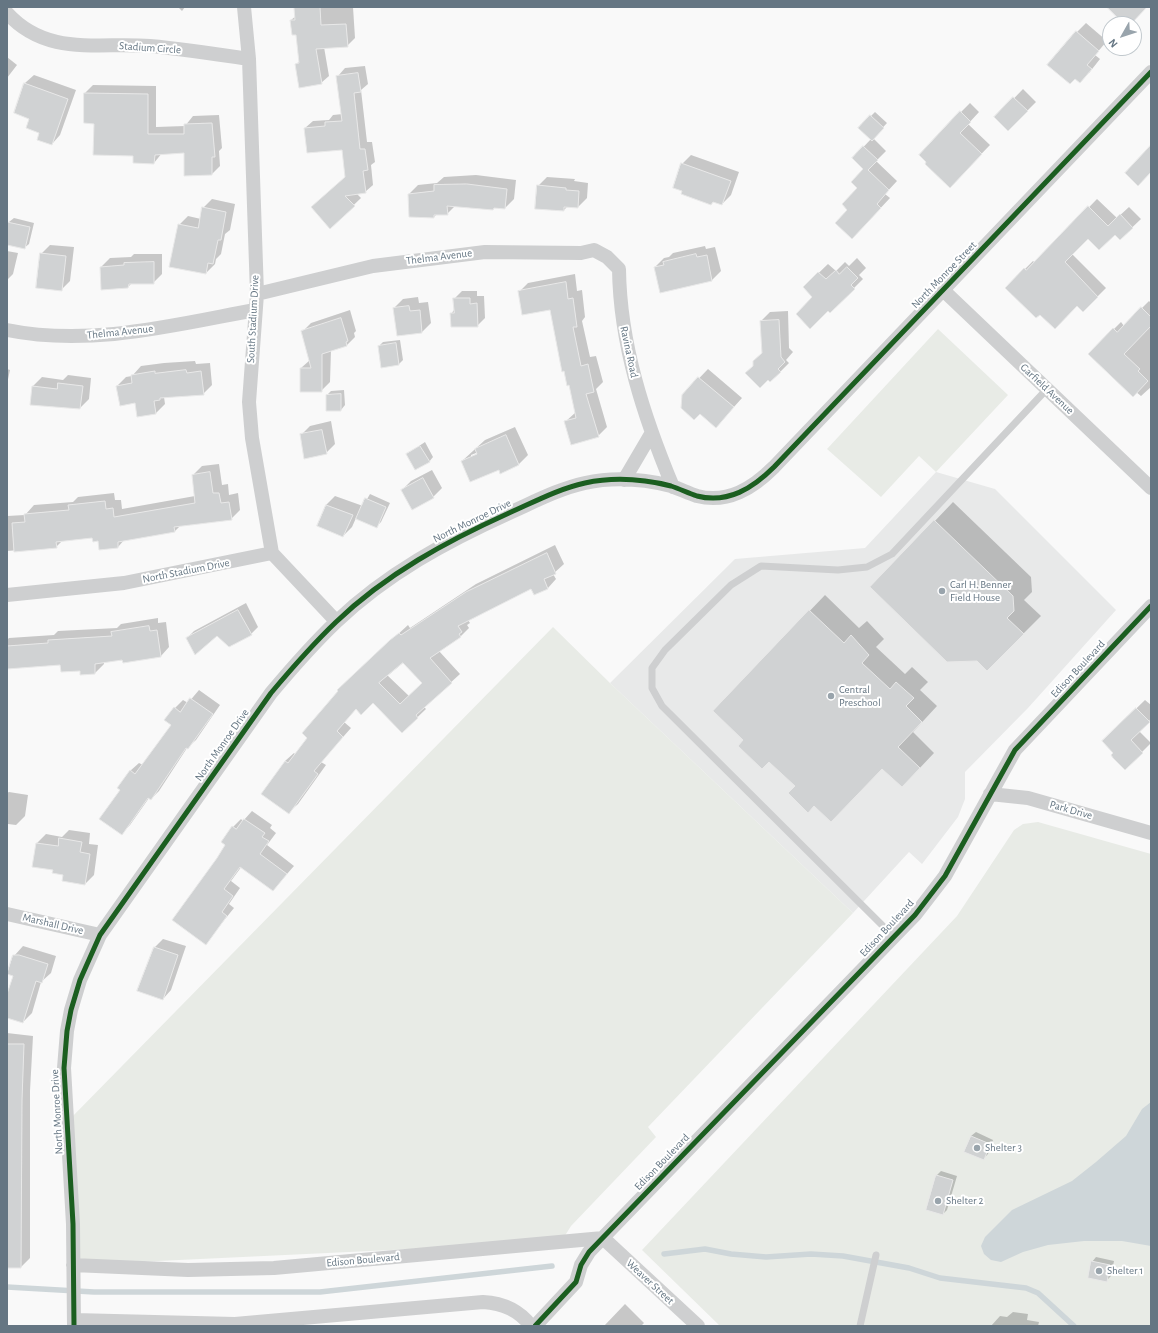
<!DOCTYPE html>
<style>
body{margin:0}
#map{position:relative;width:1158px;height:1333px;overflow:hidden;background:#f9f9f9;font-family:"Alegreya Sans",sans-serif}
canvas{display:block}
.frame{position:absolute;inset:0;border:8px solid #657683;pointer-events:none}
.north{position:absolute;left:1102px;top:16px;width:40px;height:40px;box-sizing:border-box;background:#fff;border:1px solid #c1c8cd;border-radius:50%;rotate:231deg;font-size:11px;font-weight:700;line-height:16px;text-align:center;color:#657683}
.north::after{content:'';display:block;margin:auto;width:14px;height:18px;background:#99a4ac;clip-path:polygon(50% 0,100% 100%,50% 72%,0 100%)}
</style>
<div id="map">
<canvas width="1158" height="1333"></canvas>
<div class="frame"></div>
<div class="north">N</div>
</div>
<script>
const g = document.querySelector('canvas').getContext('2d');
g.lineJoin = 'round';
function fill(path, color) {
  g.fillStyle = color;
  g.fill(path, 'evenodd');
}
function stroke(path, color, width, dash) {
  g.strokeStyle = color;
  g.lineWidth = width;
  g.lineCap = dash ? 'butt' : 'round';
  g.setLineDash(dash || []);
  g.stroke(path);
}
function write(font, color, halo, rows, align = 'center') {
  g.font = font + ' "Alegreya Sans",sans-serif';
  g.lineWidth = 4;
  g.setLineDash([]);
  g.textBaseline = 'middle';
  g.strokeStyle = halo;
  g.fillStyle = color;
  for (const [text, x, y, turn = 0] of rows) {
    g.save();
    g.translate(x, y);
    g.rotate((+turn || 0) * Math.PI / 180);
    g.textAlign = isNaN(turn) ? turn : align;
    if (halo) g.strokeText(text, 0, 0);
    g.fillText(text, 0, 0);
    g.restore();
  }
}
fill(new Path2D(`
 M936,472L995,489L1116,610L1028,708L965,772V799L958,817L922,864L909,852L853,913L610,683L735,559L865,548Z`), '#e8e9e9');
fill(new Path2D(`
 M938,329L1008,395L936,472L919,456L881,497L827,449Z
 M553,627L610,683L853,913L648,1127L656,1137L571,1226L561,1242L73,1265L68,1121Z
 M1038,822L1151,854V1326H720L642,1250L957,916L1014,830L1023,824Z`), '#e8ebe6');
fill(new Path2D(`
 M1151,1102V1246L1122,1241H1084L1048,1245L1023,1252L1001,1262L991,1260L984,1254L981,1246L985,1237L1012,1210L1072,1181L1096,1162L1126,1136L1142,1109Z`), '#ced6d9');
fill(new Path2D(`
 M178,7H185L182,11Z
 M295,7H353L355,38L347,46L324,47L329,76L321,83L296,64L300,61L297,33L291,20L296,16Z
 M1086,23L1107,41L1095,55L1100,59L1089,73L1077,32Z
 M7,57L17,65L7,78Z
 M365,66L368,84L361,90L367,142H372L375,162L371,165L373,185L365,192L357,194L361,198L330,228L346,176L343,149L305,128L313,121L329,120L333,115L343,114L338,76L345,68Z
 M34,75L76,90L60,135L52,144L41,133L30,118L25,83Z
 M93,85L156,86V127L185,126L193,116L219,115L222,148L219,151L220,166L212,174L185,152L162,153L154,163L134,155L95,123L85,93Z
 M1023,89L1036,102L1008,130L996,117Z
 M970,103L979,112L968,124L990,145L959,177L928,162L961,112Z
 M875,112L887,123L873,138L886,151L876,161L897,181L885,194L890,198L861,229L849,210L865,169L853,158L871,139L859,128Z
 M691,155L739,172L731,195L722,204L682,164Z
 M476,175L516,180L514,199L505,208L495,207L493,209L455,206L447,214H437L434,217L409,194L418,185L437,183L444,177Z
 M547,177L575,179L574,181L588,183L587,198L578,207H567L564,210L538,186Z
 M212,199L235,204L230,230L225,234L221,254L216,259L215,264L206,273L179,225L188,216L201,219L203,208Z
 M1097,199L1117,218L1129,207L1141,219L1120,239L1115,233L1088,238L1072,254L1106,288L1083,311L1077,305L1040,313L1006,288L1033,261L1035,263Z
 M14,218L34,223L29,244L24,248L7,244L9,222Z
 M50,245L74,247L70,281L61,290L41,254Z
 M705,246L706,249L715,247L721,271L712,280L661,291L655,267L664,258L669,257L673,253Z
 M7,251L18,253L13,274L7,280Z
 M134,254H162V274L153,283H132L128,287L101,267L110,258L131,257Z
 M857,258L866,268L859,275L863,279L830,312L804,287L828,264L836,271L845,262L849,266Z
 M575,274L577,291L582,290L585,317L582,321L590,357L596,356L603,382L596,389L607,427L598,436L565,422L576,412L551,309L519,292L528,283Z
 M462,291H477V296H484L485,318L477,326L451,314L454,310V299Z
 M418,297L419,303L428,302L431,323L422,332L398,335L394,308L403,299Z
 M1149,301L1151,303V387L1141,396L1089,354L1121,322L1124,326Z
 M350,310L356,331L354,333L355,337L346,346L331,350L330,382L321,391L301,368L310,360L302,332L311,323Z
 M788,311L789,348L793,352L786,360L789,363L780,372L768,379L754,366L762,353L761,321L770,312Z
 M400,340L403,360L399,364L382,366L379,346L383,342Z
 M195,361L196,364L210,363L212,385L203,394L164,397L165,404L156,413L138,416L136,402L117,386L126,377L132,376L141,366L164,363Z
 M7,369L10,370L7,384Z
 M708,369L742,398L716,427L683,395Z
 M68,375L91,378L89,399L80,408L33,386L42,377L63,380Z
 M344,390L345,405L341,410H327V395L331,391Z
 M331,421L335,444L326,453L301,435L310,426Z
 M515,427L528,455L519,464L499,468L462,461L485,440ZM481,451L482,453L471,457V455Z
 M425,442L433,457L429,462L407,454Z
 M219,464L222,485L228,484L229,495L238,493L240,510L231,519L180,526L175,531L125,539L118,547L93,537L63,540L56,547L7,551V516L25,515L34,505L73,502L78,497L114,493L115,500H121L122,509L195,496L193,475L202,466Z
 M432,470L442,488L433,497L413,509L402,490L411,481Z
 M370,494L390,503L381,522L377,526L356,518L352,527L343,536L326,505L335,496L363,506Z
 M953,502L1031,577L1032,592L1024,600L1041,616L1005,652L977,660L872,587Z
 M555,545L564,564L553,574L556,579L548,588L534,594L531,588L468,620L470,623L467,625L469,628L461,636L439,651L460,674L424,707L426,709L402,732L373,702L356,708L344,722L351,728L321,762L326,765L298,804L289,812L285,761L294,753L296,755L347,681L408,625L410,628L476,584ZM403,661L423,683L409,696L387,675Z
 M825,595L859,628L867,621L884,639L876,647L905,674L912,667L928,682L920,690L937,706L913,732L934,753L917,771L883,767L796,786L714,711Z
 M246,603L258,627L251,634L217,635L187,638L194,631Z
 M158,618V623L166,622L169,647L161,656L104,662V664L95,673L81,674V670L61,664L7,668V640L9,638L54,635L58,631L117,628L121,624Z
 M199,690L220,705L196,740L187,748L159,791L151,799L149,798L130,825L122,833L121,790L130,771L139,763L143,765L173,725L175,708L183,700L188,703Z
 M1145,700L1151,705V719L1139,731L1151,743L1125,769L1114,753L1103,741Z
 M9,792L28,795L25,816L16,825L8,824L7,831V793Z
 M252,811L272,825L270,828L276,833L267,845L294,866L273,890L242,866L231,881L240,888L229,904L234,908L205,944L218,858L226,845L233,827L241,819L243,821Z
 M69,830L90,833L89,844L98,845L94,875L85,884L54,869L34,866L37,843L46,834L62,837Z
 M163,939L186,946L171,990L163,999L154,948Z
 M23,946L56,956L51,973L41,982L32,1013L23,1022L7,1017V998L14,976V956Z
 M7,1033L33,1036L30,1091V1258L21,1267H7Z
 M976,1132L993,1140L988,1154L983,1159L971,1136Z
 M941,1171L957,1176L947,1210L943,1214L937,1175Z
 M1096,1257L1114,1261L1111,1276L1107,1280L1092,1262Z
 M625,1304L644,1323L641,1326H604Z
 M1013,1312L1028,1314L1027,1320L1039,1322L1038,1326H991L1000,1316L1007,1317Z
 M7,1325L22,1326H7Z`), '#0003');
stroke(new Path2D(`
 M664,1254L705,1249L731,1254L766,1257L811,1254L843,1256L909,1268L940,1278L1026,1288L1038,1293L1074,1326
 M7,1287L94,1292H320L552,1266`), '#ced6d9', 5.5);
const building = new Path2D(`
 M320,7L321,25L346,24L348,47L316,49L322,84L299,88L295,64L299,63L296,35H292L290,20H295L294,8Z
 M1107,7H1147L1131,24H1124Z
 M1076,31L1099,51L1087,65L1092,69L1080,83L1075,79L1070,84L1047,65Z
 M358,73L361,92L354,93L360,149H365L368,170L363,171L366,193L345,196L355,206L330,229L311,207L345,177L342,150L307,153L304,128L325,126V122L342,121L336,76Z
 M24,83L68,99L52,145L37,140L39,133L26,128L29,119L14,113Z
 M84,93L148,94V134H184V124L212,123L215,157H212V175L184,176V153L155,155L154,164L133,163V156L93,155L94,124L84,123Z
 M1013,97L1028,111L1008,131L994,117Z
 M960,111L971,122L960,133L982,154L950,188L925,164L926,162L919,155Z
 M870,115L884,128L872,141L858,128Z
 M1151,145V172L1138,186L1125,173Z
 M863,146L878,160L868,170L889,190L877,204L881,208L852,239L835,223L847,210L842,204L857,188L851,182L863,169L852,158Z
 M681,163L731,181L722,205L713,202L711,205L681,194L682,191L673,188Z
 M467,184L507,189L505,209L494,208L493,210L447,206L448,215H434V218L409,217L408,194L434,191V185Z
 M537,185L566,188V190L579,191L578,208L564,207V211L535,209Z
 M1088,206L1108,226L1120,214L1133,228L1120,240L1115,235L1099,250L1088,239L1065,262L1098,297L1083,312L1077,306L1055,329L1040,315L1036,318L1005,288L1024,268L1026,270Z
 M202,207L226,212L221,240H218L213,264L208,263L206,274L169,267L178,224L198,228Z
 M7,222L30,227L25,249L7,245Z
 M40,253L66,256L62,291L36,288Z
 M696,254L697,257L707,255L712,281L660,293L654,267L664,265L663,262Z
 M154,262V284H129L128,288L101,290L100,267L124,265V263Z
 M847,267L858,278L851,285L855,289L830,313L828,311L810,329L796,314L812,297L803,287L818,272L826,279L836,270L839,274Z
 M566,282L568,299L573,298L577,327H573L581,366L588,364L594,392L586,394L599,437L571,445L564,421L576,418L569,385L567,386L564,371L562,372L550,310L522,315L518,291Z
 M453,298H470V304L477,303L478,327H451L450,313H454Z
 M409,306L410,311L420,310L422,333L397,336L393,308Z
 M1141,307L1151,317V326L1124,354L1140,369L1138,371L1148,381L1133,397L1088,354L1113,328L1117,332Z
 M341,318L348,341L346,342L347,346L322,354V392H300V368H311L301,331Z
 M779,320L781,357L785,362L778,369L781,372L770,382L768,380L760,388L745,373L753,366V361L762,353L760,321Z
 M396,343L399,365L381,368L378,346Z
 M186,370L187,373L201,371L204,395L160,398V400L154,401L156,414L137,417L135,403L120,406L116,386L132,383L131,375L155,371V373Z
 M698,377L734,407L716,428L700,414L694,420L681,408L682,395Z
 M58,383L83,386L80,409L30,405L32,386L57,389Z
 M341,394V411H326V395Z
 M322,430L327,454L304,459L300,434Z
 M506,435L519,465L500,474L499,470L470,482L461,461L477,454L475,449Z
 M420,446L430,462L415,470L406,454Z
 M210,472L213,493H219L221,503L229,502L232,520L174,527L175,532L118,542V548L99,550L98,541L93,542L92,538L56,542L57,548L14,552L12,523L25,522L24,514L69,510L68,505L105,501L106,509L113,508L114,517L195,503L192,475Z
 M423,478L434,498L412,510L401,490Z
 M365,498L386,507L377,528L356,519Z
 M326,505L353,515L343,537L317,526Z
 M934,520L1013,596L1014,611L1007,618L1024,634L987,671L977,661L947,662L870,587Z
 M547,553L556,574L544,579L548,589L534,595L531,589L458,626L462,632L459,634L461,637L430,658L452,683L416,715L418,718L402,733L373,703L361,715L356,709L337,731L343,737L314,771L318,774L289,814L261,794L285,761L288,763L307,738L302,733L338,691L337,690L390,640L399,633L401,635L466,592ZM403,663L422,683L400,704L379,683Z
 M238,610L252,635L229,647L217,636L195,655L186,638Z
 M809,610L844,643L851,635L869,655L862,663L890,689L896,682L914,698L906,706L922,722L898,747L920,768L902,787L882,769L831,822L814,806L808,813L788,793L795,786L769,762L762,769L738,746L743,740L713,711Z
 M149,626L150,631L157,630L161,657L123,663L122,660L95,664V674L80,675V671L61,672L60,665L7,669V646L48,643V640L112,636L111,632Z
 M190,698L213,714L188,749L186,748L151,800L148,798L122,835L99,819L120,790L117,788L130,770L135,774L171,725L164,720L174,707L180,712Z
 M1136,708L1150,722L1131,740L1143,753L1125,770L1113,758L1111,755L1113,753L1102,741Z
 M244,819L265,833L262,837L269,841L260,854L287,874L273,891L240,867L224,889L233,896L222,912L227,916L206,945L172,920L217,858L225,845L221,842L232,826L236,829Z
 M59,838L82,842L80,852L90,854L85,885L62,881L63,875L52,873L53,870L32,867L36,843L58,846Z
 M154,947L178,955L163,1000L137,991Z
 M13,955H19L48,964L42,983L36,981L23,1023L7,1018V994L13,976L7,974Z
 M7,1044H24L22,1100L21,1268H7Z
 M971,1136L990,1144L984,1160L964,1152Z
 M936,1175L953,1180L943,1215L926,1210Z
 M1091,1261L1110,1265L1107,1282L1088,1278Z`);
fill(building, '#d0d2d3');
stroke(building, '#e8e8e8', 1);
stroke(new Path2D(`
 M893,936L662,706L652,688V668L665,650L731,585L761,566L838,570L867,567L892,554L1047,389
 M860,1326L876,1255`), '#cecfd0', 7);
stroke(new Path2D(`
 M7,13C47,57 98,42 150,46C183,49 216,54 249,59L244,7
 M249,59L257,294L249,402L252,438L272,553
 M943,290L1151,488
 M257,294L373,266L485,252L581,253L594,250L607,257L619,269C620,345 644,417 673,487
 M7,330C90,347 174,325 255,310
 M624,480L651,434
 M7,595L124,583L272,553L336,621
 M990,794L1028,798L1151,833
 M7,914L100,935
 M603,1238L698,1326
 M73,1265L188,1270L274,1268L603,1238
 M74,1320L235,1324L483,1302C502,1303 519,1310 531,1326
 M74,1326L73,1224L64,1068L67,1031L71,1010L80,980L100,935L271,693C292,668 313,644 336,622C386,574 447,541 509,513C534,502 558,489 585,483C613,477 643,479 671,486C680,489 688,493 697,496C728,504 753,488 774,467L1151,72
 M535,1326L576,1282L581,1265L589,1252L915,915L945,876L1015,750L1151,606`), '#cecfd0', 14);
stroke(new Path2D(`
 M74,1326L73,1224L64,1068L67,1031L71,1010L80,980L100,935L271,693C292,668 313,644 336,622C386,574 447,541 509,513C534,502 558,489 585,483C613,477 643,479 671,486C680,489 688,493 697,496C728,504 753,488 774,467L1151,72
 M535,1326L576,1282L581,1265L589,1252L915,915L945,876L1015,750L1151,606`), '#1b5e20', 5);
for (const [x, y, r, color] of [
 [942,591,4,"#99a4ac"],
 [831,696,4,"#99a4ac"],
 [977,1148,4,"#99a4ac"],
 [938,1201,4,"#99a4ac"],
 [1099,1271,4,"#99a4ac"]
]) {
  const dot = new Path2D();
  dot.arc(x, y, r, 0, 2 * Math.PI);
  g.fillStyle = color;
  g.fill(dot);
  stroke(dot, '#fff', 1.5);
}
write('11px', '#657683', '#fff', [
 ["Stadium Circle",150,48,4],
 ["Thelma Avenue",439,257,-7],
 ["North Monroe Street",944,275,-46],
 ["South Stadium Drive",253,319,-87],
 ["Thelma Avenue",120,332,-6],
 ["Ravina Road",629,352,78],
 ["Garfield Avenue",1047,389,43],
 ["North Monroe Drive",472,521,-26],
 ["North Stadium Drive",186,571,-11],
 ["Edison Boulevard",1078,669,-47],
 ["North Monroe Drive",222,745,-55],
 ["Park Drive",1071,810,16],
 ["Marshall Drive",53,924,13],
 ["Edison Boulevard",887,928,-47],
 ["North Monroe Drive",57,1112,-93],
 ["Edison Boulevard",662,1162,-46],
 ["Edison Boulevard",363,1260,-5],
 ["Weaver Street",650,1282,43]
]);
write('11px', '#657683', '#fff', [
 ["Carl H. Benner",950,585],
 ["Field House",950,598],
 ["Central",839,690],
 ["Preschool",839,703],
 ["Shelter 3",985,1148],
 ["Shelter 2",946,1201],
 ["Shelter 1",1107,1271]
], 'left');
</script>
